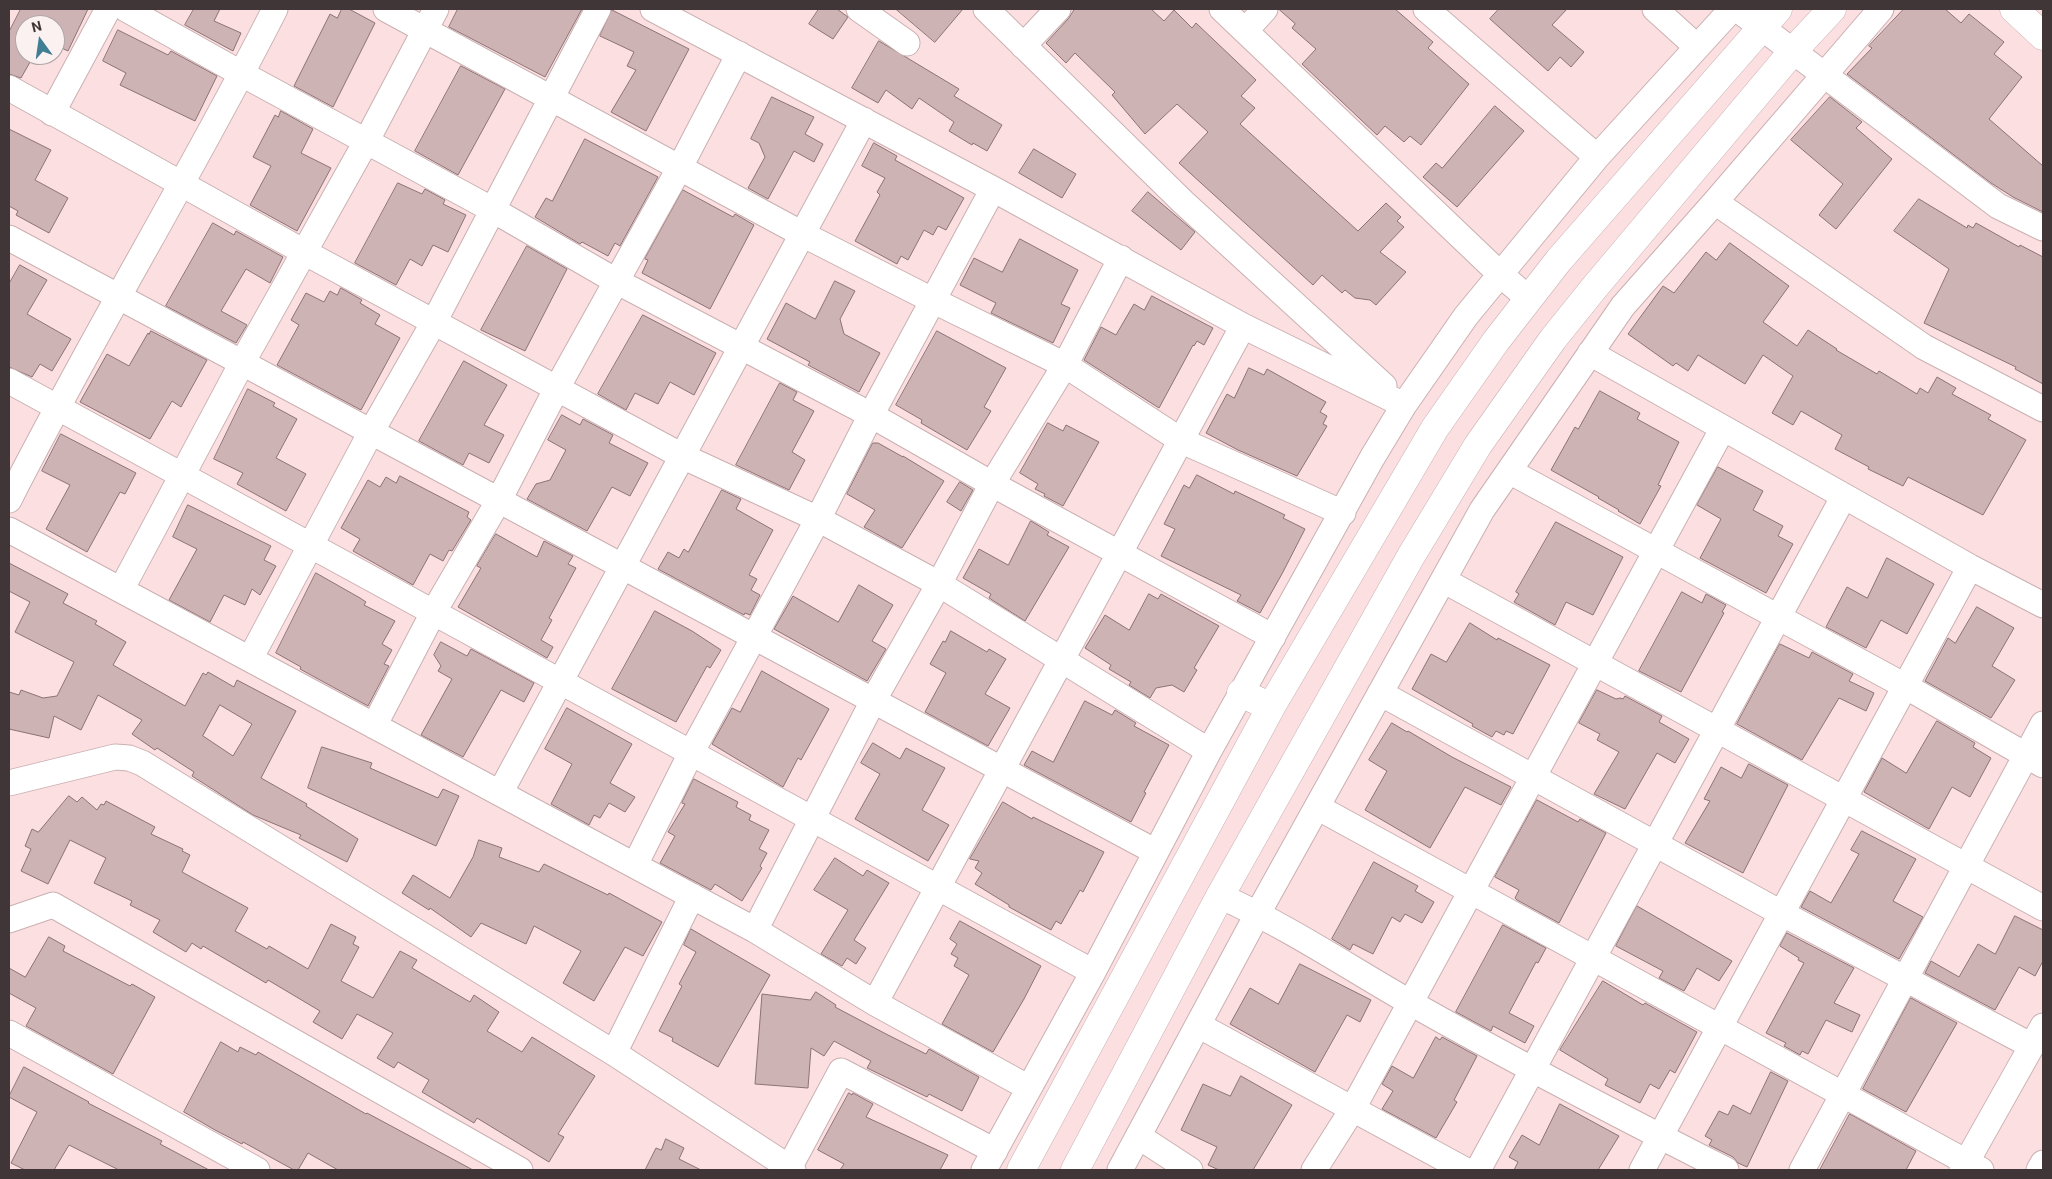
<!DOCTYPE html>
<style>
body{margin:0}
#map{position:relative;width:2052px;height:1179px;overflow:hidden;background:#fbdfe1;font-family:Roboto,sans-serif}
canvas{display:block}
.frame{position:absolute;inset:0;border:10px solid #413637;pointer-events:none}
.north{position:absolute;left:15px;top:15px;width:50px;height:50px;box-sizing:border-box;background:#fcf1f1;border:1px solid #b1a6a7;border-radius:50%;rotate:346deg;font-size:14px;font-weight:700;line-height:20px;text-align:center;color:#413637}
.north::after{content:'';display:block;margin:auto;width:18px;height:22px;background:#3f7e93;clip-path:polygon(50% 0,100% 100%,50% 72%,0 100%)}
</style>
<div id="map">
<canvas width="2052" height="1179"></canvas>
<div class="frame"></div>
<div class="north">N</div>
</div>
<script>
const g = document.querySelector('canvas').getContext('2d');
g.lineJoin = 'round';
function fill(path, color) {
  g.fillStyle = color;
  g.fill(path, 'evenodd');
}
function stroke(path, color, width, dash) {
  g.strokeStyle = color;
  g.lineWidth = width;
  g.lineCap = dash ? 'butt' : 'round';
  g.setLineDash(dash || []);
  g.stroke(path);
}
const building = new Path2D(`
 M21,9H88L68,51L55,45V25H25V55H34L21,78L9,74V32Z
 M194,9H220L214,21L241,33L233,51L185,25Z
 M342,9H349L375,23L333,107L294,86L330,14L337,18Z
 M458,9H582L545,77L449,27Z
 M819,9H837L848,17L833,39L809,24Z
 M896,9H963L935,42Z
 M1075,9H1151L1164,21L1174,10L1192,28L1196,23L1256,80L1241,96L1255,108L1240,124L1358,231L1386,203L1401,217L1397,221L1404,227L1380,252L1406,272L1376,305L1370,300L1355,298L1345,290L1342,293L1322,275L1313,285L1179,163L1208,132L1177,104L1145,134L1112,95L1115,92L1075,53L1066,63L1046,43L1068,19Z
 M1279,9H1395L1433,42L1428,48L1469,84L1421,145L1410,136L1404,142L1385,126L1377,135L1302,64L1316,49L1292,28L1295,24Z
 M1499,9H1567L1552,25L1584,52L1571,67L1560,57L1548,71L1490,19Z
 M1904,9H1945L1961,23L1969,14L2004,42L1994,54L2022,77L1989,119L2043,166V212L2013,197L1991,183L1847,74L1872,48L1869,46Z
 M612,10L689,49L646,131L611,112L636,70L627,66L634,52L600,36Z
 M118,30L168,55L171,51L217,76L195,121L120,85L126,73L103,61Z
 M879,41L959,89L954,96L1002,125L987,151L973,143L972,145L949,131L954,122L919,98L912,109L886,90L878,103L852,88Z
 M461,66L505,89L458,175L415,151Z
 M772,97L814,117L805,134L823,144L814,162L794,151L768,199L748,188L765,157L759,143L751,139Z
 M1830,97L1862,122L1856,128L1892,159L1836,229L1819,215L1843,184L1791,140Z
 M1495,106L1524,131L1457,207L1423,177L1436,163L1442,168Z
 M281,111L313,129L301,153L331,168L297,231L250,205L271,166L253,157L275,115L278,117Z
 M9,129L51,150L35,180L68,198L49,233L16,215L18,211L9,206Z
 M585,139L658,177L620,246L615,243L608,256L582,242L580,244L535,217L546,198L552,201Z
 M874,143L897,156L895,160L964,198L946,230L938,226L933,235L924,230L908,260L901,256L897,264L855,241L880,195L877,192L885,178L862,166Z
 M1034,149L1076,174L1062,198L1019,173Z
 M398,183L422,194L425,189L445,200L443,204L466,215L448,252L433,245L422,266L410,259L396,285L355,263Z
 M683,190L733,217L735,214L754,225L710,309L642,273L648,260L645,259Z
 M1148,192L1195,232L1181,250L1132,211Z
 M1919,199L1967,228L1968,225L1973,228L1976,223L2019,247L2020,245L2043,257V384L2015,369L2016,367L1924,323L1949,269L1894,231Z
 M213,223L234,235L236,231L283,257L270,283L246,269L221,311L247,325L236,343L166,306Z
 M1020,239L1078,270L1061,304L1070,308L1053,343L991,313L996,303L960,285L974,258L1002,272Z
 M1730,243L1789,286L1763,322L1797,346L1808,330L1837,349L1836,350L1877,374L1879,371L1917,394L1920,388L1928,393L1937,377L1956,388L1952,394L1991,415L1988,419L2026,440L1983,515L1908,477L1903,486L1868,469L1869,467L1835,449L1842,435L1801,411L1793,425L1772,413L1793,376L1763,355L1745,384L1698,355L1688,371L1676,363L1673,366L1628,334L1663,286L1674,293L1706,252L1716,260Z
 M527,246L567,269L525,351L481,330Z
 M20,265L47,280L27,314L71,339L52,371L40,364L32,377L9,367V284Z
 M835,281L855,291L840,319L844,334L880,353L859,392L808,365L810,362L767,339L786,303L815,319Z
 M341,288L362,300L360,303L380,315L375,324L400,338L361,410L277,365L299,325L291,320L306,293L324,302L330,291L337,295Z
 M1152,296L1213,328L1204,345L1197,341L1194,346L1193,345L1159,408L1084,360L1101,327L1116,335L1134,304L1144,310Z
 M643,315L716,353L694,395L670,382L658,404L635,393L626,410L598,394Z
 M151,331L207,360L181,407L172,401L150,439L80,402L107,354L129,366L148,333L149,334Z
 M937,331L1006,368L984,407L991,411L967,450L921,423L922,420L896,405Z
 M464,361L507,385L484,425L504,435L489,463L469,453L463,465L419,441Z
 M1249,368L1264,375L1267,369L1326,402L1320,412L1327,416L1323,424L1327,426L1297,476L1238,450L1206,433L1227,394L1234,398Z
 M780,383L797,392L793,400L814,411L792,452L805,460L789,490L736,465Z
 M248,389L275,403L273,406L297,419L276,458L306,474L286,511L237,484L243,473L214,459Z
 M1600,391L1640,413L1637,419L1679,442L1658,485L1661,486L1640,524L1618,511L1619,510L1598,498L1599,497L1551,470L1575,427L1578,429Z
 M562,415L580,425L583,419L613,435L609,443L648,463L630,496L612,487L587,531L527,499L536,484L550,480L566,450L548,440Z
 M1048,423L1063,431L1066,425L1099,442L1063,506L1044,496L1045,494L1035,489L1038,484L1020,473Z
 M61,434L136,473L125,494L120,492L87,552L46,529L70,485L42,471Z
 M873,443H878L903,457V456L944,481L902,548L864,527L875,510L847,494Z
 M1718,467L1763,491L1753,510L1783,526L1778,536L1793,544L1766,593L1700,558L1721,519L1697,505Z
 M1197,475L1234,494L1235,491L1285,515L1283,518L1305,529L1283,572L1260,613L1237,601L1241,595L1161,556L1175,529L1164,524L1184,485L1189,488Z
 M400,476L469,512L467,517L471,520L452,551L449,550L443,561L430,554L413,585L353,551L360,539L341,528L368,480L380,487L386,477L396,483Z
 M960,482L973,490L961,511L947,502Z
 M722,490L741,499L736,509L773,530L749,575L757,579L751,590L760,595L750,615L745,613L744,615L658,569L668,552L679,558L684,549L688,552Z
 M188,505L271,546L264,560L276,566L260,595L252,589L245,605L224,595L210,622L169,600L197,549L173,537Z
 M1031,521L1049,532L1047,535L1069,547L1025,621L989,598L991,594L963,578L979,549L1008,565Z
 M1556,522L1623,557L1593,615L1566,602L1555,625L1514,602L1519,594L1516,592Z
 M496,534L537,557L544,541L573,556L568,564L576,568L549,618L552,620L541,640L553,647L547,658L458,607L481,568L477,566Z
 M1887,558L1934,584L1907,634L1881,620L1866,648L1826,627L1847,587L1867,598Z
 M9,563L68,594L63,603L97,621L95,624L126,642L113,665L185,706L203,673L206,675L208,672L234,687L237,680L296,711L261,778L307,804L306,806L358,839L347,862L299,838L301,835L253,815L192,776L194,772L157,748L155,750L132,734L142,720L98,695L81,730L54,716L49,738L9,729V692L19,695L21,690L43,698L57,696L74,662L15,632L30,602L9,591ZM220,705L252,724L233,756L203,736Z
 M316,573L360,598L366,602L364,605L395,621L382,644L392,650L384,664L389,666L368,706L320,680L300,669L301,667L276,653Z
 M859,585L893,605L872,641L886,649L867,681L774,629L793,596L838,622Z
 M1682,592L1702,603L1706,594L1726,605L1722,612L1724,613L1681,692L1639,671Z
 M1149,594L1158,599L1161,594L1219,626L1194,668L1197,670L1184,692L1172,685L1156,688L1150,698L1129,685L1131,682L1109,669L1111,665L1085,648L1105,615L1129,630Z
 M1977,607L2014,628L1992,666L2015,680L1991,718L1925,681L1948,638L1955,643Z
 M655,611L692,631L721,650L710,668L707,666L676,722L612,689Z
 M1470,623L1497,640L1498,638L1550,665L1513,734L1506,731L1504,735L1496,731L1492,737L1472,726L1473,724L1412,689L1431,654L1446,662Z
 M951,631L987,652L989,649L1006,659L985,694L1010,708L988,746L925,712L946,673L930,664L943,641L945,642Z
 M441,642L467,656L471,649L534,683L524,702L501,690L463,757L421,735L452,679L438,671L441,666L434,655Z
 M1780,644L1809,658L1812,652L1853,674L1849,681L1874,693L1866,711L1839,698L1802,760L1737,724Z
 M762,671L829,709L801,760L798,758L783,787L712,744L732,708L740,712Z
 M1597,690L1616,699L1620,698L1623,699L1625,696L1662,716L1659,722L1689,739L1675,763L1657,753L1625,809L1594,794L1619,752L1597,740L1600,734L1579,723Z
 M1085,701L1112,715L1115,710L1136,723L1134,726L1169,745L1144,792L1146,793L1131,822L1024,765L1032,751L1053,762Z
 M567,708L632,744L610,783L635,797L625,812L609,803L600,818L594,815L589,825L551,804L572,764L545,749Z
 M1937,721L1975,743L1973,747L1991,758L1970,797L1952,787L1929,829L1864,792L1882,758L1906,773Z
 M1392,723L1407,732L1408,731L1452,757L1511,787L1501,805L1465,787L1430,848L1365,810L1387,771L1369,760Z
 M873,743L900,759L906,748L945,768L922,810L949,825L928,861L855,819L880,774L861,763Z
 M322,747L372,763L370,768L438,798L443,789L459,796L436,846L308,788Z
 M1749,764L1788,785L1743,873L1685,843L1710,801L1704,799L1721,767L1741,778Z
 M694,779L738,802L736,807L751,815L749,820L769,830L759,849L767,853L760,866L762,868L742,901L715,884L711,890L660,863L675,836L668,832L685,804L682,803Z
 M69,796L77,802L82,797L97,810L101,804L104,805L106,801L155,827L151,834L183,849L182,851L190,855L182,872L248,908L235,931L267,949L269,946L308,969L331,924L356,937L353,944L359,947L341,981L373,998L400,951L417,960L412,968L470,1002L474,995L499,1012L487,1031L522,1052L532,1037L595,1076L558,1134L564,1137L549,1162L477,1118L474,1123L422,1092L429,1080L398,1062L394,1068L377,1058L393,1033L357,1014L342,1039L313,1022L320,1011L268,980L266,983L203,946L201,949L192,943L186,952L153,932L160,920L130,905L132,901L94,883L106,858L70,840L48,884L21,871L31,849L25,846L32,829L38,832Z
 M1537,800L1578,822L1580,819L1606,833L1559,923L1517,900L1515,898L1519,890L1495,877Z
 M1003,802L1032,819L1033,817L1104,852L1083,892L1080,890L1061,924L1056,921L1051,930L1009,907V905L975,884L982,873L975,868L979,861L970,859Z
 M1862,831L1916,859L1893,901L1923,917L1899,959L1801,907L1810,891L1831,903L1859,854L1851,850Z
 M479,840L502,848L499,857L539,872L544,864L608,895L609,893L662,922L643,956L625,947L594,1001L563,983L581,951L534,926L526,944L481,923L471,937L430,908L429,910L402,893L413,875L450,898L473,857Z
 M835,858L863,876L867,870L889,883L854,940L866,948L856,964L847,958L842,966L821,954L848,910L814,890Z
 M1374,862L1418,886L1415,891L1434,902L1422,923L1405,914L1400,922L1392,917L1373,954L1353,944L1350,950L1332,939Z
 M1637,906L1732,961L1719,981L1697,968L1684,991L1659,978L1663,971L1616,946Z
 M2015,916L2043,930V961L2035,976L2019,967L1995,1010L1925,973L1931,961L1959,977L1978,944L1995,954Z
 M960,921L1041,966L1024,999L993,1052L942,1024L969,975L954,966L958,958L951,954L957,944L950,939Z
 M1503,925L1546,948L1538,963L1536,962L1509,1013L1534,1026L1525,1043L1493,1026L1491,1031L1456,1012Z
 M691,929L770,975L718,1067L672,1041L673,1038L659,1031L682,986L679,984L696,952L684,945Z
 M1787,933L1854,968L1834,1003L1860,1015L1852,1032L1826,1020L1808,1054L1802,1051L1800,1055L1784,1046L1786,1043L1766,1033L1804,963L1798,960L1799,958L1780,946Z
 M49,937L65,946L63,951L130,986L132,984L155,997L113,1074L26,1026L36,1008L9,993V968L25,977Z
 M1300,964L1371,1000L1360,1022L1347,1015L1315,1072L1230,1024L1250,988L1278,1004Z
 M1603,981L1643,1005L1645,1003L1697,1032L1675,1073L1670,1070L1659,1089L1650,1084L1640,1103L1605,1085L1608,1079L1560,1050Z
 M816,992L836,1005L835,1007L886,1034L926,1054L929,1049L979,1077L962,1111L929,1094L927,1097L867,1068L871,1061L834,1041L824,1056L811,1048L808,1088L755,1084L762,994L810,1000Z
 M1911,998L1957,1023L1906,1112L1863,1089Z
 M1436,1037L1440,1040L1442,1037L1477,1056L1454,1100L1457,1102L1436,1138L1382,1109L1393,1091L1382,1084L1392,1066L1413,1078Z
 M221,1042L238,1052L240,1047L256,1055L258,1052L366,1114L367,1113L473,1170H338L308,1153L298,1170H294L243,1142L242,1144L215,1130L184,1112Z
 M24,1067L89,1102L88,1103L162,1141L160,1144L209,1170H119L69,1145L54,1170H25L11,1163L37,1112L9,1097Z
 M1771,1072L1788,1081L1747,1167L1738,1163L1733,1157L1709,1145L1712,1140L1705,1136L1719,1111L1728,1115L1733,1105L1750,1114Z
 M1241,1076L1292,1105L1253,1170H1219L1208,1165L1217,1147L1181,1130L1203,1084L1230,1096Z
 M849,1093L852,1095L853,1093L873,1104L866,1117L948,1155L940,1170H840L844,1164L818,1150Z
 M1560,1104L1619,1136L1598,1170H1514L1518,1162L1509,1157L1522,1135L1539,1145Z
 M1850,1114L1916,1151L1906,1170H1820Z
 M666,1139L684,1148L679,1159L701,1170H645L656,1148L661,1150Z`);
fill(building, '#ceb3b5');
stroke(building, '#8b7375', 1);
const minor = new Path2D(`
 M126,9L242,74L493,210L616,281L871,415L992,484L1273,637
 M386,9L804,235L932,300L1065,365L1182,441L1343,513
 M653,9L993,189L1243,326L1404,405
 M859,9L907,43
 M986,9L1183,202L1384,386
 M1222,9L1500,274L1529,299
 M1426,9L1597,157
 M1655,9L1697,47
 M1737,9L1998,206L2043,228
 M1246,30L1265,9
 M1023,46L1058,9
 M9,88L304,252L682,456L818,519L939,584L1209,751
 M52,113L108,9
 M1715,202L1924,347L2043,409
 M9,238L1156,852
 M1590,353L1970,567L2043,605
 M9,381L1093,972
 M1509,471L1905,686L2043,765
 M9,500C93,334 191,175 275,9
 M9,530L755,930L875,1003L1029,1088
 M1443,580L2043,908
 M121,590L242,363L367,140L436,9
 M250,659L371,432L434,322L598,9
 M1380,693L1781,913L2032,1046
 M374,726L433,613L499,500L557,388L680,167L739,54
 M9,783L115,757L129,758L142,763L614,1053L793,1170
 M500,793L864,120
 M1317,807L1981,1170
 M635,865L691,753L818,519L871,415L993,189
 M1220,896C1287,926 1348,967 1411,1003C1515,1062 1620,1116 1726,1170
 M9,920L53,905L520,1170
 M755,930L873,701L939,584L992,484L1065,365L1121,258
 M875,1003L1243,326
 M1198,1025L1465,1170
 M9,1033L257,1170
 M614,1053L692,896
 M1138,1136L1190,1170
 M789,1168L841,1071L995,1151
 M984,1170L1093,972L1209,751L1372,458L1404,405L1466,316L1597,157L1732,9
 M1120,1170L1258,913L1482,510L1623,306L1715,202L1881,9
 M1314,1170L1352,1110L1723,428
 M1478,1170L1844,496
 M1642,1170L1970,567
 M1802,1170L2043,724
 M1962,1170L2043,1026
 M2039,1170L2043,1163`);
const tertiary = new Path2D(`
 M2014,9L2043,36`);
const secondary = new Path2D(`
 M1241,693L1271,707
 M1021,1170L1271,707L1435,428L1496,341L1559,260L1778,9
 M1075,1170L1220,896L1411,556L1478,445L1553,339L1594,288L1793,51L1832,9`);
stroke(minor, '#cbb0b2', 27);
stroke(tertiary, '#cbb0b2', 29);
stroke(secondary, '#cbb0b2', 29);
stroke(minor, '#fff', 25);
stroke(tertiary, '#fff', 28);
stroke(secondary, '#fff', 28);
</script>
